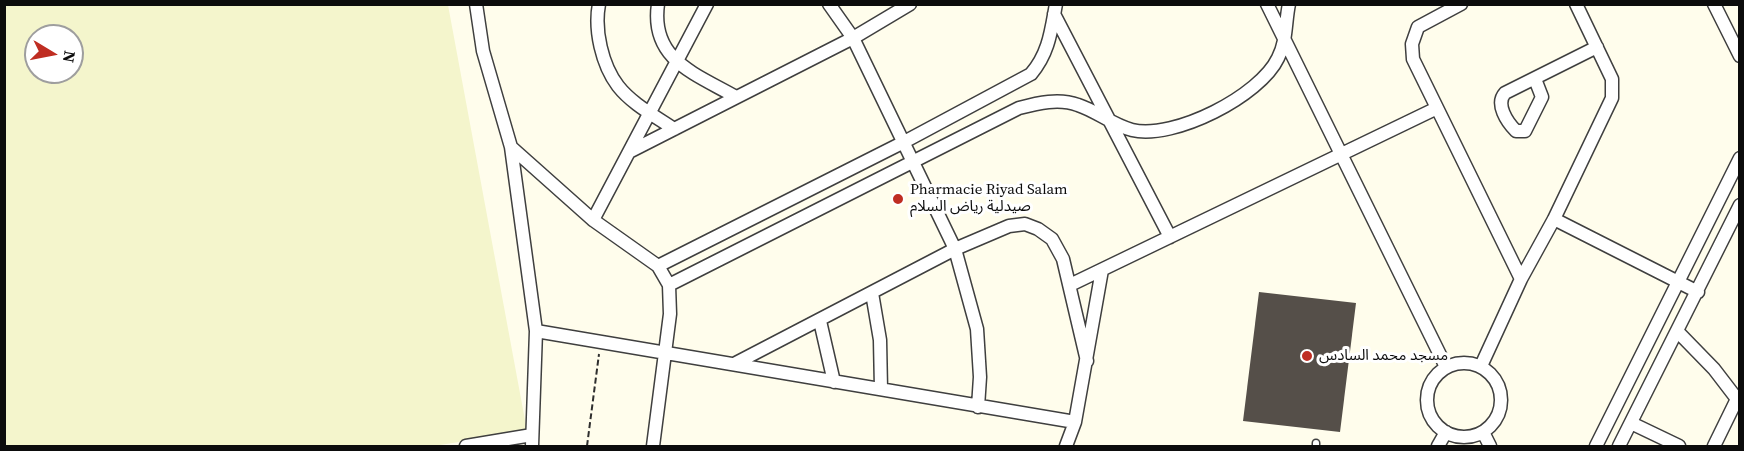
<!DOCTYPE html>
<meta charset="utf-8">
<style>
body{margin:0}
#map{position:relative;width:1744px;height:451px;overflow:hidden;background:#fffdec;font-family:"Source Serif 4",serif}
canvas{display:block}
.frame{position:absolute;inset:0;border:6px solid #0c0c0c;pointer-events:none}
.north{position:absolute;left:24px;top:24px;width:60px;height:60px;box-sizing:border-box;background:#fff;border:2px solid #9e9e9e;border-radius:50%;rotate:100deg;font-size:16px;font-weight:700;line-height:24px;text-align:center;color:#0c0c0c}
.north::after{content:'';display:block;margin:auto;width:21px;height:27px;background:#bf2d22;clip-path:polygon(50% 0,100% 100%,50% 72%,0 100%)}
</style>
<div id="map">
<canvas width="1744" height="451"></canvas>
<div class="frame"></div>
<div class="north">N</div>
</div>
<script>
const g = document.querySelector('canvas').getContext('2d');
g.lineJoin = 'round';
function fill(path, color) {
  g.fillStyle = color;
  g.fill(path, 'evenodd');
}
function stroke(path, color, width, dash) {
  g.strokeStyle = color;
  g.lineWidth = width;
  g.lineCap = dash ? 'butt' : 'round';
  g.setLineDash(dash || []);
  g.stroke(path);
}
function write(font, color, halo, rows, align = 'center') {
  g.font = font + ' "Source Serif 4","Noto Sans Arabic",serif';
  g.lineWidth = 6;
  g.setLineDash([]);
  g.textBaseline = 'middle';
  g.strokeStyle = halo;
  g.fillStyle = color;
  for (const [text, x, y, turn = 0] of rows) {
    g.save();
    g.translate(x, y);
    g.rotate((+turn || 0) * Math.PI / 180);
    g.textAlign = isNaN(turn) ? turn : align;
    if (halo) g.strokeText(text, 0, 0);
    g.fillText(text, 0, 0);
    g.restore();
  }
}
fill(new Path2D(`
 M4,5H448L527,431L434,446H5ZM36,36H72V72H36Z`), '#f4f5cc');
fill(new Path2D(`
 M1259,292L1356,303L1340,432L1243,421Z`), '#554f49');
const service = new Path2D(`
 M1316,446V443`);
const minor = new Path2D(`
 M476,4L483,51L511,147L593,220L658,266L669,285L670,314L653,446
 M599,4C594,30 602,65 618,86C632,104 655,116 674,129
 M658,4C650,60 696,74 736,97
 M829,4L853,38L955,249L977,329L980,377L978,407
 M1267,4L1446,367
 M1461,4L1418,27L1412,44L1413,59L1521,279
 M1714,4L1740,56
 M1054,14L1170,237
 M1535,79L1542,97L1525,131H1516C1507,122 1495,104 1505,93L1597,47
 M511,147L536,331L532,446
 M629,152L853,38L910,4
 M1554,219L1698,292
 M593,220L707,4
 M658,266L904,142L1031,74C1049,53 1051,31 1056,4
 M669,285L1019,108C1038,103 1059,98 1078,105C1097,111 1112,125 1132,130C1174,140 1260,96 1278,58C1287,41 1285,23 1289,4
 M1070,285L1435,109
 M872,293L880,340L881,389
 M820,321L834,382
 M536,331C716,360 895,393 1075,422
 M1677,331L1714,369L1737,399L1714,446
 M736,363L955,249L1009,226L1025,224L1038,229L1052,239L1063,259L1087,361
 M1427 400a37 37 0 1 1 74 0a37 37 0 1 1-74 0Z
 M1481,366L1521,279L1554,219L1612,98V79L1576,4
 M1631,423L1679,446
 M1483,432L1490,446
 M466,446L532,435
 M1066,446L1075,422L1102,270
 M1438,446L1446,432
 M1596,446L1740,158
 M1619,446L1740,205`);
stroke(service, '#3f3f3f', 9);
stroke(minor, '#3f3f3f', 15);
stroke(new Path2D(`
 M587,446L599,354`), '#2e2e2e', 2, [6, 3]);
stroke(service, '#fff', 6);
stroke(minor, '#fff', 12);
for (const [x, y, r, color] of [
 [898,199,6,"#bf2d22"],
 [1307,356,6,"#bf2d22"]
]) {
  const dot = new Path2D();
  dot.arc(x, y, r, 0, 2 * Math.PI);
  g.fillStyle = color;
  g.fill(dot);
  stroke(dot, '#fff', 2);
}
write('15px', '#0c0c0c', '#fff', [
 ["Pharmacie Riyad Salam",910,190],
 ["صيدلية رياض السلام",910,207],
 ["مسجد محمد السادس",1319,356]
], 'left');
</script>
